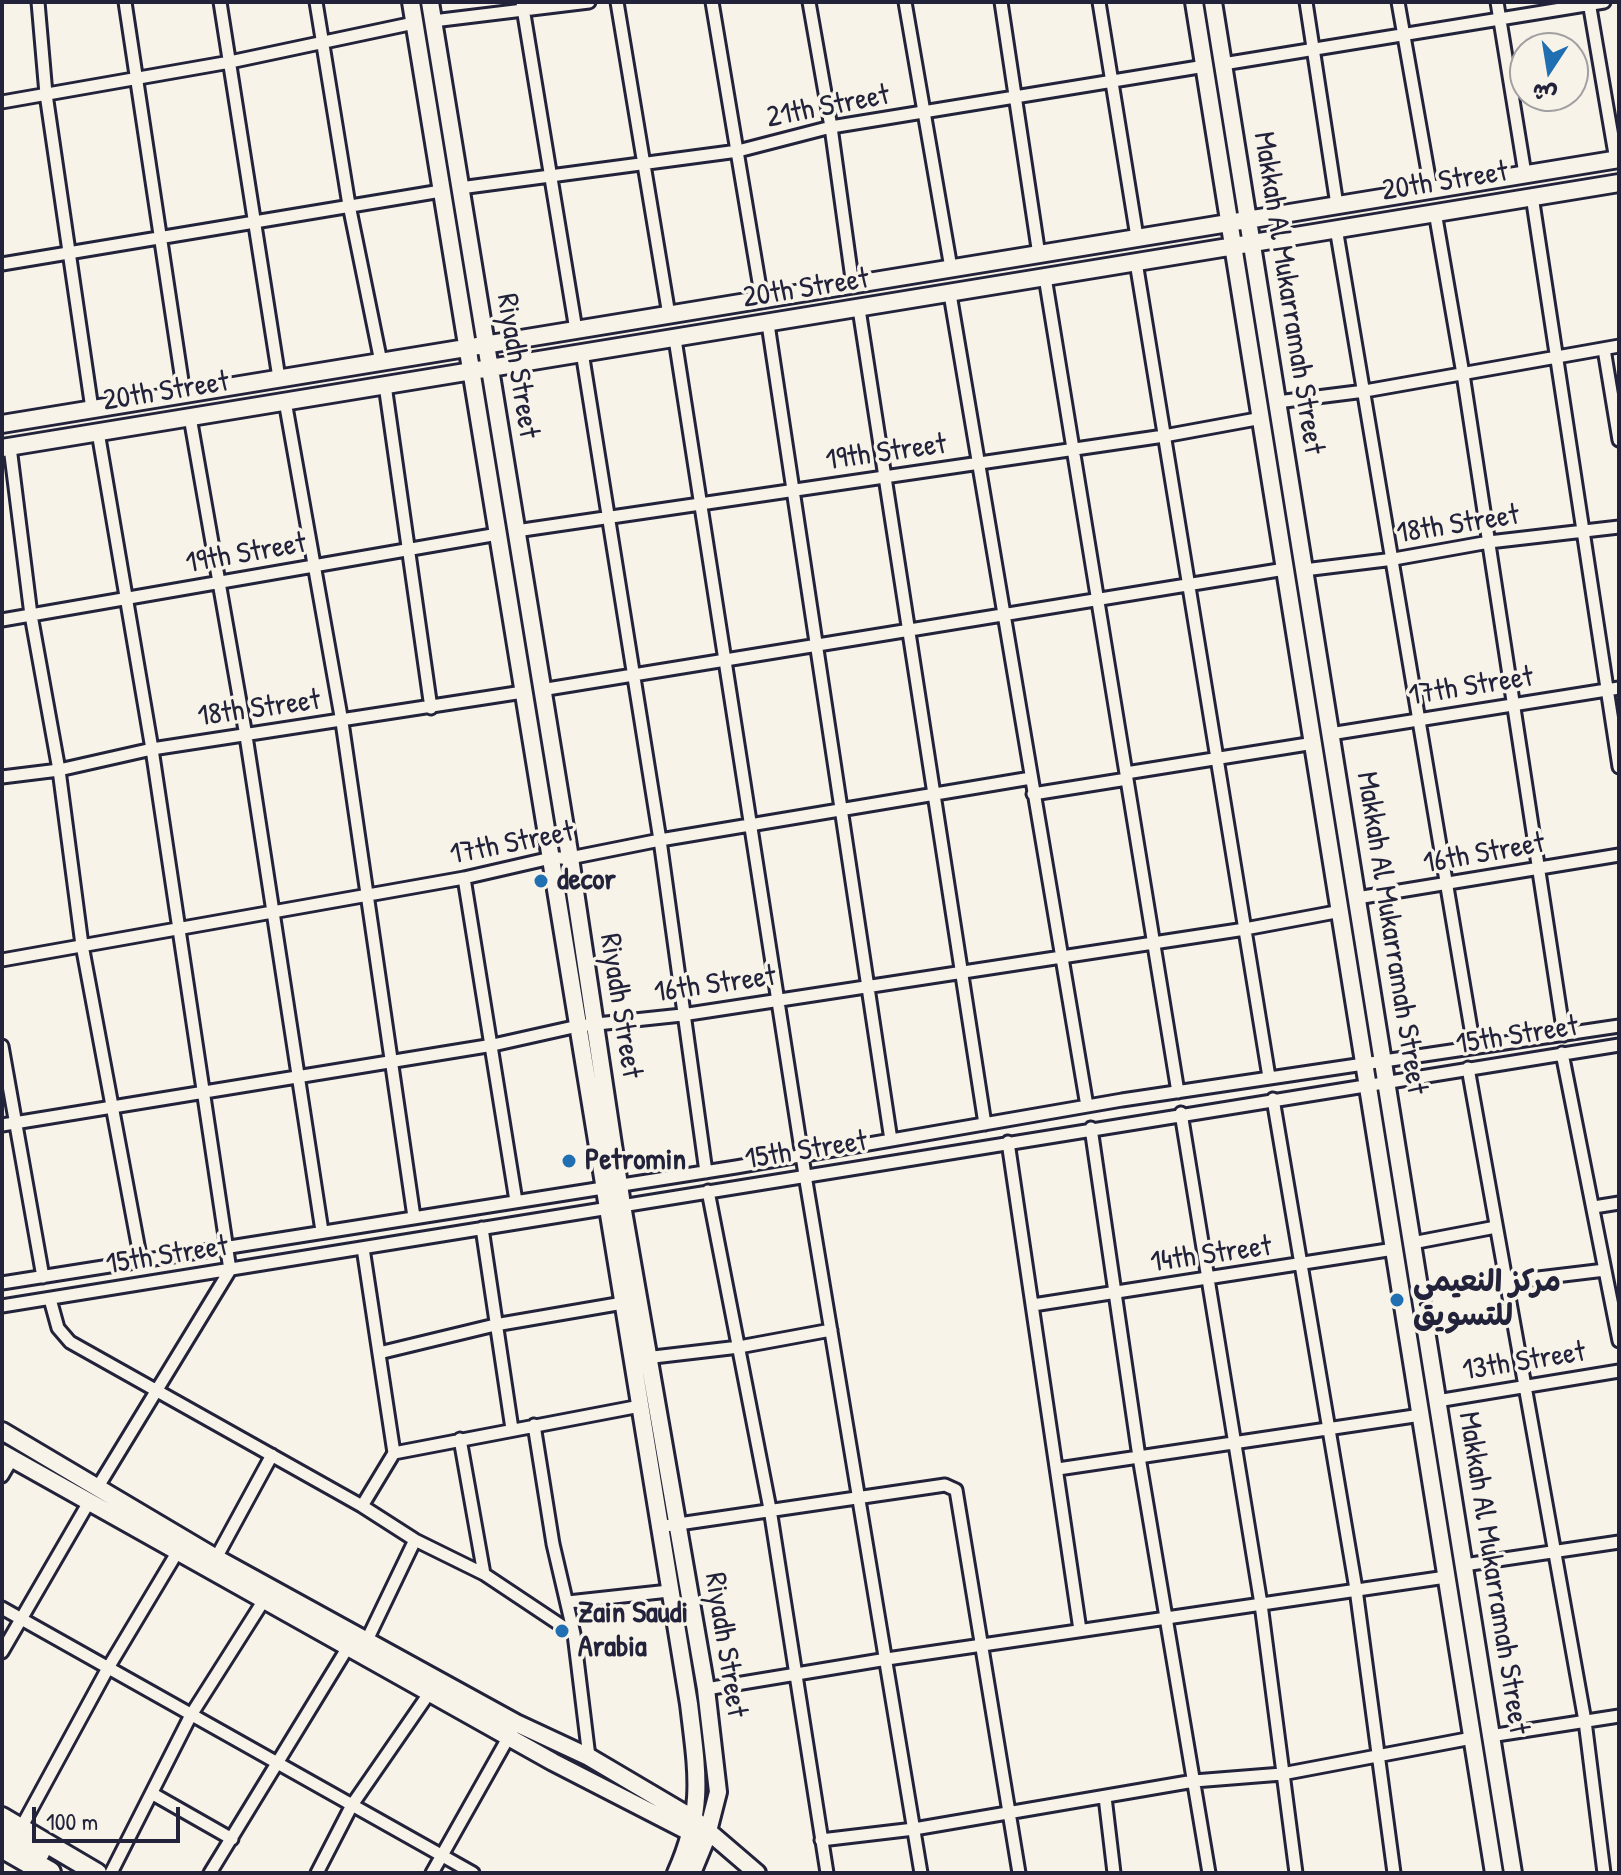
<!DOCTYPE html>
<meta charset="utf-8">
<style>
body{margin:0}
#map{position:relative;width:1621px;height:1875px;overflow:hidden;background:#f7f3e8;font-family:"Patrick Hand","Playpen Sans Arabic",sans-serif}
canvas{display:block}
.frame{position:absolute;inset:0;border:4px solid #22223b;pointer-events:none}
.north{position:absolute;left:1509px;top:32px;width:80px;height:80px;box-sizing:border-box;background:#f7f3e8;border:2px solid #a29fa3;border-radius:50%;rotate:192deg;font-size:22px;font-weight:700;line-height:32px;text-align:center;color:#22223b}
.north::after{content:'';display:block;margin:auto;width:28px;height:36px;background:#1f6fb2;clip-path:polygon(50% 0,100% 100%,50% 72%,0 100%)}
.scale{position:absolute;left:32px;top:1807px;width:148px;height:36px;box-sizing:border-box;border:4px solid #22223b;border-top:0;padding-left:10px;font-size:24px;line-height:28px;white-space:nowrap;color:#22223b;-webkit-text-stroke:6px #f7f3e8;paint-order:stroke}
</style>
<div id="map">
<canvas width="1621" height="1875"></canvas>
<div class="frame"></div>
<div class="north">ش</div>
<div class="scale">100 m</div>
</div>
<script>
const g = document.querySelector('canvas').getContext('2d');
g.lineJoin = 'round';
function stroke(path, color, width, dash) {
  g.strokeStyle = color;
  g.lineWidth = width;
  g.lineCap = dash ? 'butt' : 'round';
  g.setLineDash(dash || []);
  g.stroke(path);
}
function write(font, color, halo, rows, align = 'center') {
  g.font = font + ' "Patrick Hand","Playpen Sans Arabic",sans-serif';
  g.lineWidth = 7;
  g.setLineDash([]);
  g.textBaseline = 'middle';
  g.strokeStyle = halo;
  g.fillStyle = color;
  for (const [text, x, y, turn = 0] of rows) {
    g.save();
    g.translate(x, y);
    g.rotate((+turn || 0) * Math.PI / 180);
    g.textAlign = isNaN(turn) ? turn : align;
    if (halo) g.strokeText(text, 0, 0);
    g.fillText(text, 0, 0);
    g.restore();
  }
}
const street = new Path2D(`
 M38,2L46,94L92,409
 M125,2L184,394
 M220,2L279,378
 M316,2L349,205L381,362
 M522,2L576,330
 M617,2L669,315
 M712,2L762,300
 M809,2L831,127L853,286
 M905,2L951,268
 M1001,2L1039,255
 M1099,2L1137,237
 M1306,2L1337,205
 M1398,2L1431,189
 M1497,2L1525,174
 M1589,2L1616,160
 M433,21L589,2
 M1223,64L1604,2
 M2,102L230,62L414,23
 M460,188L738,151L831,127L1205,66
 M1532,196L1619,767
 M1435,212L1463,374L1564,1035
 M1336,228L1474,1047
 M1136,262L1269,1077
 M2,264L441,191
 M1045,277L1178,1092
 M950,294L1087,1106
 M859,309L985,1124
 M768,324L891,1140
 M675,339L805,1175L921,1873
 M1604,349L1619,440
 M582,352L660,840L706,1172
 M385,385L431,708
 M285,401L342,722L414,1217
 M1277,402L1365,391L1619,346
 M190,417L246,736L322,1231
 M98,432L152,749L230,1270L99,1485
 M10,447L31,615L59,770L82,945L141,1261
 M516,531L1164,436L1262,418
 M1304,570L1394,559L1489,542L1619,527
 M2,620L498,534
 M541,690L1285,569
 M1330,734L1619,688
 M1126,773L1314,743
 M2,777L59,770L152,749L523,692
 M1033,794L1127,779
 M464,878L516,1201
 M1357,898L1619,855
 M2,960L464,878L551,858H570L660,840L1031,778
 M2,1046L43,1277
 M1562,1053L1619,1341
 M1468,1068L1585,1721L1604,1873
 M1273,1099L1356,1589L1394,1873
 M1181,1113L1261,1604L1296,1873
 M2,1125L493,1045L578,1026L682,1015L1245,929L1341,911
 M1091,1128L1139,1457L1209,1873
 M1008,1142L1080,1630
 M708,1191L770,1509L827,1873
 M1594,1207L1619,1203
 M482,1228L512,1429
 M1412,1243L1496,1227
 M363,1248L394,1453
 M1505,1282L1605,1270
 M2,1283L736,1167L1122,1100L1619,1026
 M50,1299L58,1328L70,1342L362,1506L415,1540L484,1574L574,1634
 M1033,1305L1394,1249
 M2,1306L1619,1045
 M379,1353L495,1325L623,1303
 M645,1358L739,1347L831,1330
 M1437,1401L1619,1371
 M534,1425L553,1544L574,1634L589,1757
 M460,1439L484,1574
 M1058,1469L1421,1415
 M2,1476L12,1459
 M362,1506L394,1453L640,1406
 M658,1527L945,1485L956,1490L1019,1873
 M216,1558L272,1455
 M1464,1565L1619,1542
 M568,1602L669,1591
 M2,1608L473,1873
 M367,1640L415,1540
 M2,1652L89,1502
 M706,1689L887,1659L1446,1577
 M1490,1736L1619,1716
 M153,1794L232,1839
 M1105,1797L1114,1873
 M21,1828L108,1668L178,1551
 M821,1840L914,1829L1194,1781L1282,1774L1472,1738
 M111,1873L191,1715L264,1600
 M210,1873L348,1647
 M317,1873L352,1805L430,1692
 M432,1873L512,1731`);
const secondary = new Path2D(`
 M411,2L689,1704C697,1772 705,1808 676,1873
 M430,2L570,858L622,1205L706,1689L718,1792L706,1839L692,1873
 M1194,2L1494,1873
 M1213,2L1513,1873
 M2,424L1619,159
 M2,448L1619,183
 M2,1431L216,1558L516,1723L589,1757L694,1819L757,1873
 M2,1453L553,1762L701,1838`);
const primary = new Path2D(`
 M2,1817L97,1873
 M2,1833L40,1853`);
const highway = new Path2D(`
 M2,1846L49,1873`);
stroke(street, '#22223b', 17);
stroke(secondary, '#22223b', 22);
stroke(primary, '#22223b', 24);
stroke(highway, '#22223b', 28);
stroke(street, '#f7f3e8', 11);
stroke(secondary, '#f7f3e8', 16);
stroke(primary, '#f7f3e8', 18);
stroke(highway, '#f7f3e8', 22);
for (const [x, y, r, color] of [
 [541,881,8,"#1f6fb2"],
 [569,1161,8,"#1f6fb2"],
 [1397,1300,8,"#1f6fb2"],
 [562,1631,8,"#1f6fb2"]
]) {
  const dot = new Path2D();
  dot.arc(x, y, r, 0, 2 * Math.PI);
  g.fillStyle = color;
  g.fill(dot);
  stroke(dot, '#f7f3e8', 3);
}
write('30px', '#22223b', '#f7f3e8', [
 ["21th Street",828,107,-11],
 ["20th Street",1445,182,-9],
 ["20th Street",806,289,-9],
 ["Makkah Al Mukarramah Street",1288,293,81],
 ["Riyadh Street",517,366,81],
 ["20th Street",166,392,-9],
 ["19th Street",886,453,-8],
 ["18th Street",1458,525,-9],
 ["19th Street",246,554,-10],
 ["17th Street",1471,687,-9],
 ["18th Street",259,709,-8],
 ["17th Street",512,844,-11],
 ["16th Street",1484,854,-10],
 ["Makkah Al Mukarramah Street",1391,933,81],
 ["16th Street",715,985,-8],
 ["Riyadh Street",620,1006,81],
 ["15th Street",1517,1036,-9],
 ["15th Street",806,1151,-9],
 ["14th Street",1211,1255,-8],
 ["15th Street",167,1256,-9],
 ["13th Street",1524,1362,-9],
 ["Makkah Al Mukarramah Street",1493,1573,81],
 ["Riyadh Street",725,1645,81]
]);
write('bold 30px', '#22223b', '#f7f3e8', [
 ["decor",557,881],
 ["Petromin",585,1161],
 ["مركز النعيمي",1413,1283],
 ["للتسويق",1413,1317],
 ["Zain Saudi",578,1614],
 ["Arabia",578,1648]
], 'left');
</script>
